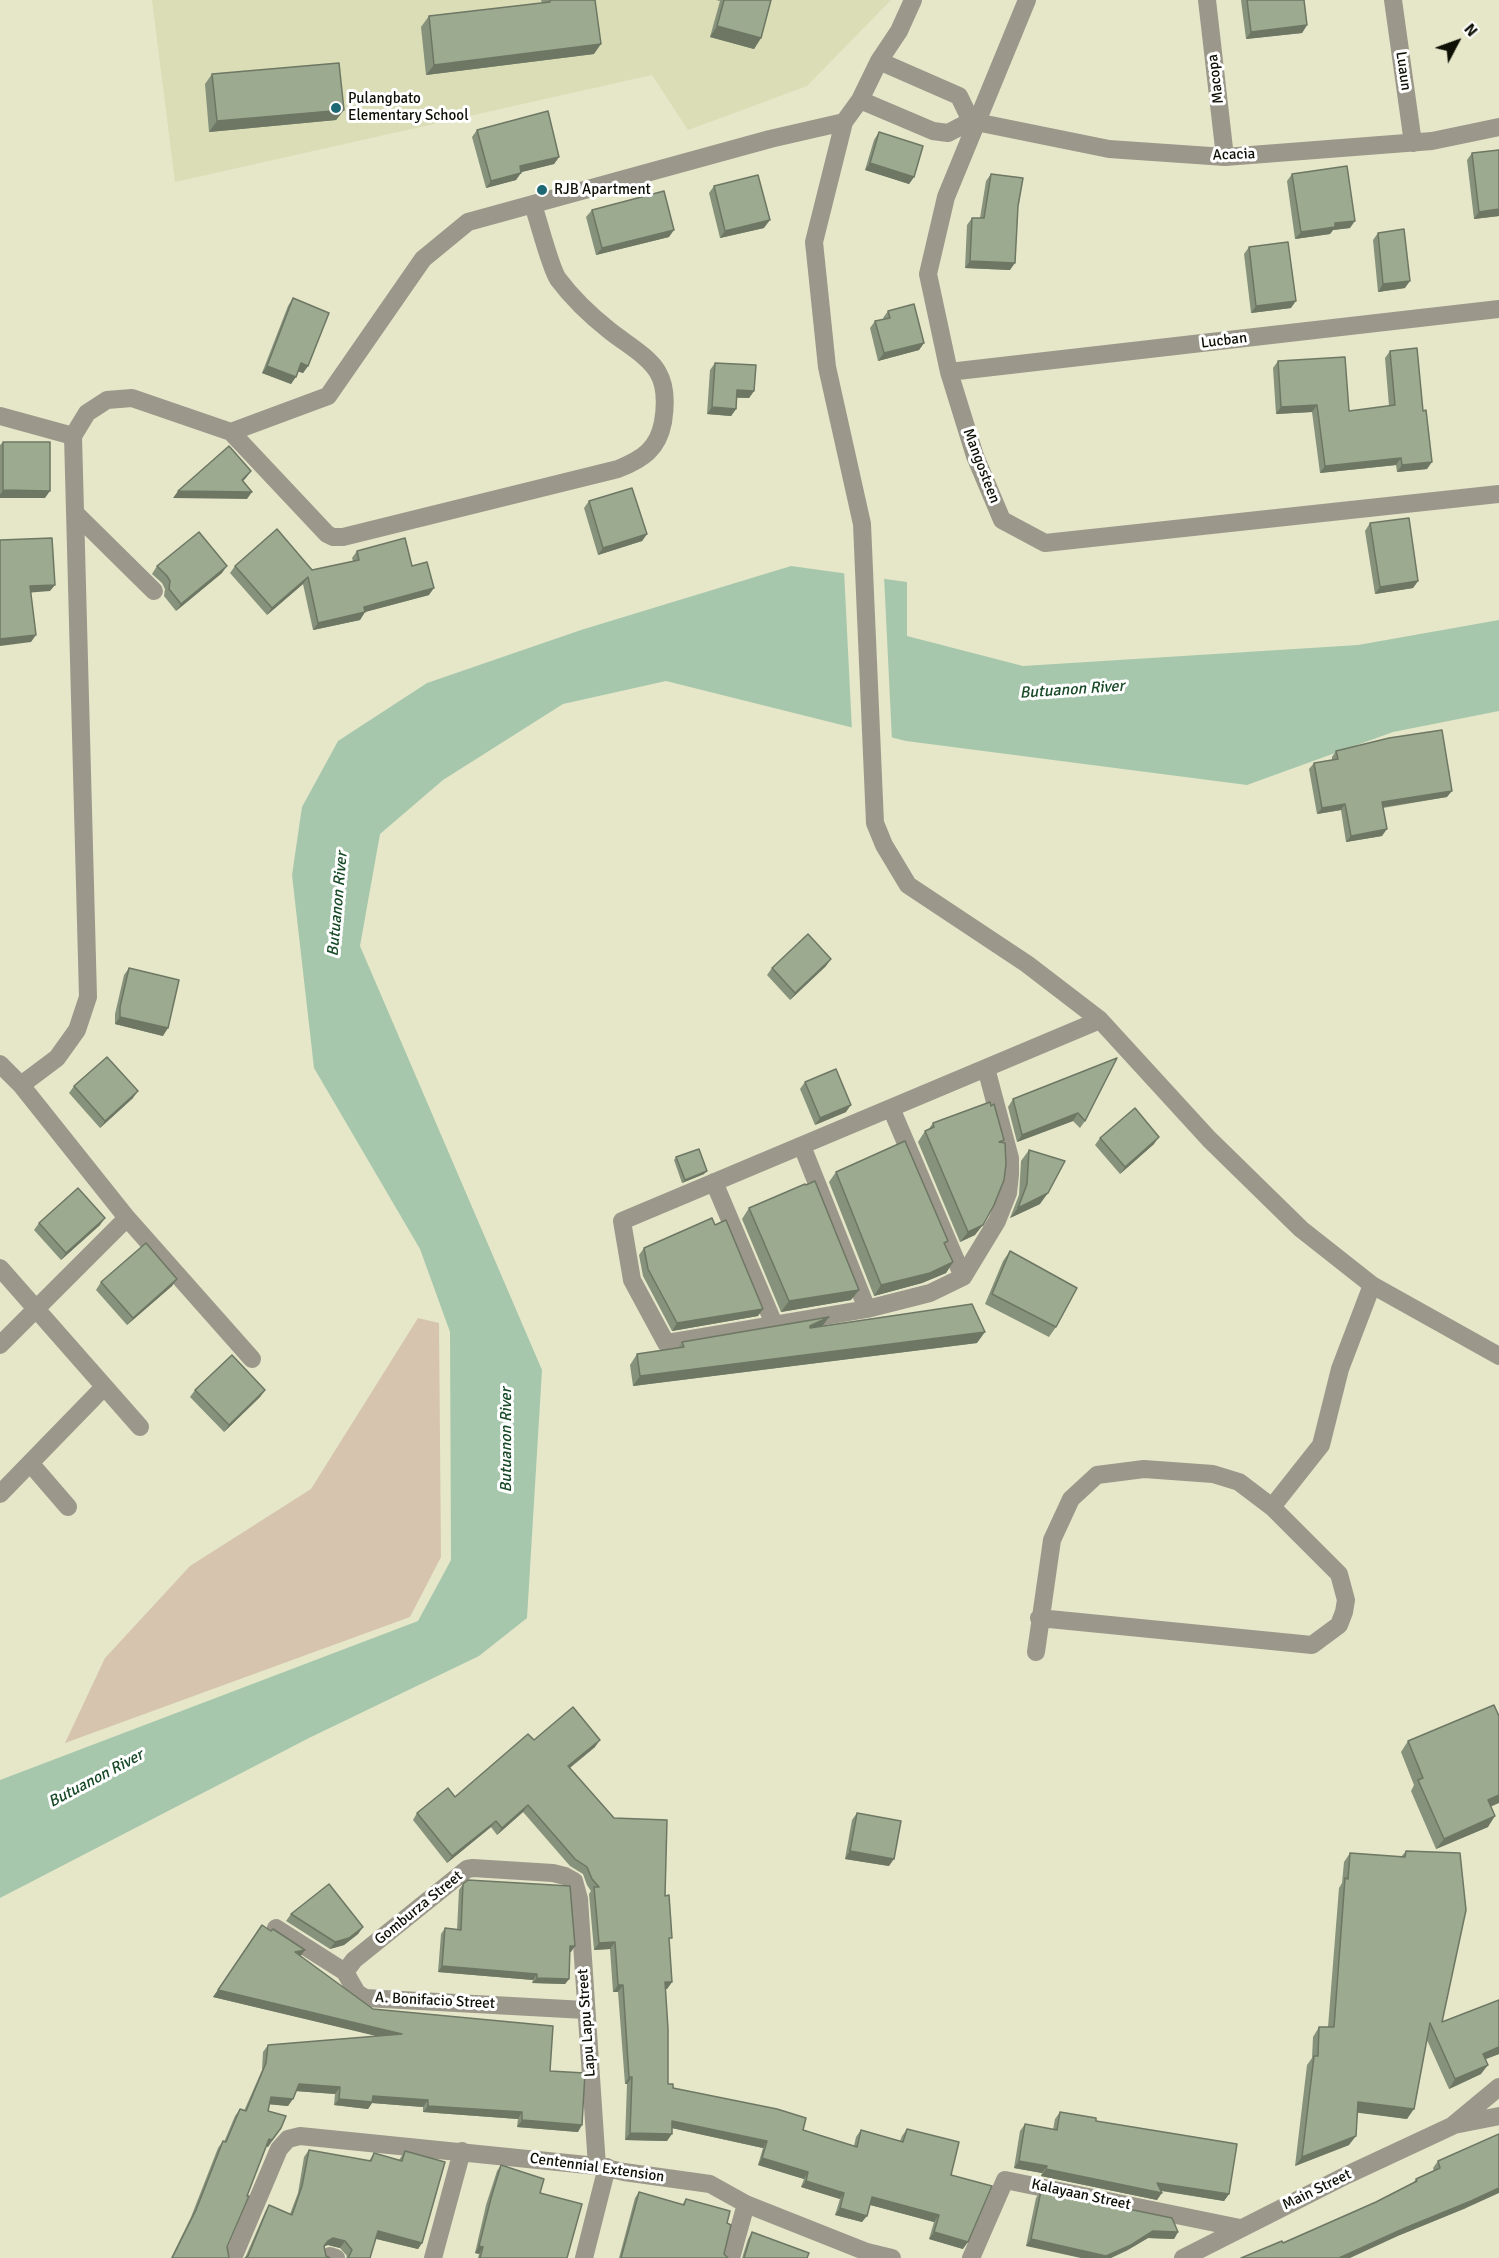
<!DOCTYPE html>
<style>
body{margin:0}
#map{position:relative;width:1499px;height:2258px;overflow:hidden;background:#e5e7c8;font-family:Signika,sans-serif}
canvas{display:block}
.north{position:absolute;left:1427px;top:12px;width:60px;height:60px;-webkit-text-stroke:4px #fff;paint-order:stroke;rotate:49deg;font-size:16px;font-weight:700;line-height:24px;text-align:center;color:#0e0f05}
.north::after{content:'';display:block;margin:auto;width:21px;height:27px;background:#0e0f05;clip-path:polygon(50% 0,100% 100%,50% 72%,0 100%)}
</style>
<div id="map">
<canvas width="1499" height="2258"></canvas>
<div class="north">N</div>
</div>
<script>
const g = document.querySelector('canvas').getContext('2d');
g.lineJoin = 'round';
function fill(path, color) {
  g.fillStyle = color;
  g.fill(path, 'evenodd');
}
function stroke(path, color, width, dash) {
  g.strokeStyle = color;
  g.lineWidth = width;
  g.lineCap = dash ? 'butt' : 'round';
  g.setLineDash(dash || []);
  g.stroke(path);
}
function write(font, color, halo, rows, align = 'center') {
  g.font = font + ' Signika,sans-serif';
  g.lineWidth = 6;
  g.setLineDash([]);
  g.textBaseline = 'middle';
  g.strokeStyle = halo;
  g.fillStyle = color;
  for (const [text, x, y, turn = 0] of rows) {
    g.save();
    g.translate(x, y);
    g.rotate((+turn || 0) * Math.PI / 180);
    g.textAlign = isNaN(turn) ? turn : align;
    if (halo) g.strokeText(text, 0, 0);
    g.fillText(text, 0, 0);
    g.restore();
  }
}
fill(new Path2D(`
 M152,0H891L807,86L688,130L652,75L175,182Z`), '#daddb6');
fill(new Path2D(`
 M418,1318L439,1323L441,1557L410,1617L65,1743L105,1658L190,1566L311,1489Z`), '#d6c4af');
fill(new Path2D(`
 M791,566L907,582V636L1023,666L1358,645L1499,620V711L1393,732L1247,785L906,741L666,681L563,704L443,780L380,834L360,946L542,1370L527,1618L479,1656L309,1738L0,1898V1780L418,1621L451,1560L450,1332L420,1249L314,1068L292,875L302,807L338,741L427,683L581,630Z`), '#a7c7ad');
fill(new Path2D(`
 M844,570L884,576L892,741L852,731Z`), '#e5e7c8');
stroke(new Path2D(`
 M913,0L899,31L879,61L860,100L844,122L814,242L827,367L862,524L875,823L884,845L908,885L1027,964L1100,1020L1209,1139L1301,1229L1372,1285L1499,1356
 M1027,0L946,197L928,274L949,372L975,456L1002,520L1045,543L1499,494
 M1207,0L1225,157
 M1393,0L1413,143
 M879,61L959,96L971,121
 M860,100L933,131L948,133L971,121
 M971,121L1109,149L1225,157L1432,141L1499,127
 M949,372L1499,309
 M0,416L73,436
 M231,432L327,534L333,537H343L618,469C643,459 658,449 663,422C672,367 648,360 610,331C591,316 573,299 558,279C550,267 539,222 533,205
 M76,514L154,591
 M0,1064L21,1085L127,1218L252,1359
 M986,1068L1010,1158V1175L1008,1193L997,1221L963,1277L930,1293L867,1309L666,1343L632,1280L622,1221L1100,1020
 M21,1085L57,1058L77,1030L88,997L73,436L87,413L107,400L132,398L231,432L328,396L423,259L468,222L770,139L844,122
 M891,1108L963,1277
 M802,1146L867,1309
 M714,1182L774,1324
 M0,1268L140,1427
 M0,1345L127,1218
 M30,1463L68,1507
 M0,1494L104,1387
 M1272,1507L1321,1445L1340,1369L1372,1285
 M1036,1652L1052,1540L1071,1499L1097,1475L1144,1469L1213,1474L1239,1482L1272,1507L1339,1574L1346,1600L1344,1612L1339,1625L1312,1645L1039,1618
 M276,1928L345,1972L357,1993L365,1998L585,2010
 M345,1972L354,1960L467,1869L473,1868L553,1873L565,1876L574,1881L579,1899L597,2166
 M1454,2125L1499,2116
 M330,2256L336,2258
 M233,2258L279,2149L288,2139L300,2136L597,2166L624,2172L710,2184L746,2204L867,2252L892,2258
 M433,2258L462,2151
 M584,2258L607,2167
 M731,2258L746,2204
 M971,2258L1005,2180L1240,2228
 M1183,2258L1347,2175L1452,2126L1499,2087`), '#9c978b', 18);
fill(new Path2D(`
 M541,0H595L594,54L426,75L421,27L429,16L542,3Z
 M716,0H771L761,38L754,49L710,37L720,1Z
 M1241,0H1304L1307,25L1302,33L1246,39Z
 M212,74L344,110L336,120L209,132L205,84Z
 M477,130L559,157L554,164L521,172L516,180L486,188L472,137Z
 M879,132L914,177L909,184L865,170L874,140Z
 M1472,153L1499,216L1474,219L1467,160Z
 M991,174L1018,206L1010,270L965,268L967,225L972,218H980L986,181Z
 M1292,174L1350,228L1333,230L1330,234L1295,239L1287,181Z
 M714,186L764,228L720,238L709,193Z
 M592,210L669,237L596,255L586,217Z
 M1378,233L1405,288L1378,292L1373,240Z
 M1249,247L1291,308L1251,313L1244,254Z
 M293,298L308,366L303,373L298,371L291,384L262,373L288,306Z
 M888,311L924,343L919,350L878,361L870,328L875,321L884,319L883,318Z
 M1390,351L1427,469L1397,472L1396,465L1320,473L1312,412L1276,414L1273,368L1278,361L1349,411L1389,406L1385,358Z
 M715,363L754,391L749,398H737L736,409L731,416L707,414L710,370Z
 M3,442L45,498H0V445Z
 M589,501L647,534L642,541L598,555L584,508Z
 M1370,523L1418,581L1413,588L1375,594L1365,531Z
 M357,551L412,566L429,595L365,612L360,620L313,630L303,584L267,615L230,573L235,566L312,570L353,561L352,558Z
 M157,566L222,573L176,611L164,596L165,589L162,583L152,574Z
 M1336,751L1447,797L1383,808L1382,836L1346,842L1341,810L1317,814L1309,769L1314,763L1332,760V757Z
 M826,966L790,1000L767,975L772,968Z
 M129,968L163,1036L115,1024V1014L124,975Z
 M1117,1058L1085,1121L1080,1128L1073,1121L1017,1142L1008,1107L1013,1099Z
 M805,1082L846,1112L815,1125L800,1089Z
 M74,1086L133,1098L100,1128L69,1093Z
 M991,1106L1002,1143L975,1235L960,1242L918,1142L925,1131L928,1130L933,1123Z
 M1100,1138L1154,1144L1120,1174L1095,1145Z
 M1029,1150L1040,1204L1010,1218L1019,1195L1021,1161Z
 M676,1157L704,1174L682,1183L674,1160Z
 M836,1172L945,1245L953,1262L946,1273L922,1283L874,1296L829,1182Z
 M749,1208L851,1300L781,1312L742,1219Z
 M39,1223L100,1225L61,1260L34,1230Z
 M644,1248L758,1316L672,1331L643,1276L639,1255Z
 M1010,1251L1056,1327L1049,1337L985,1304L1003,1261Z
 M101,1282L172,1286L127,1325L96,1290Z
 M823,1327L977,1343L633,1386L630,1365L637,1354L678,1348L682,1342Z
 M195,1390H265L260,1397L224,1432L190,1397Z
 M534,1740L595,1747L570,1768L665,1896L672,1982L667,1989H665L668,2084L673,2088L854,2146L856,2137L861,2130L900,2141L902,2136L907,2129L951,2175L963,2249L929,2239L934,2222L870,2205L862,2222L835,2215L840,2199L801,2187L804,2179L758,2165L763,2148L672,2128L667,2141L625,2140L627,2084H625L618,1992H613L610,1949L594,1950L589,1894L591,1891L587,1885L583,1874L570,1866L523,1812L497,1835L491,1827L447,1863L413,1820L417,1813L455,1797Z
 M1408,1741L1491,1806L1488,1827L1436,1849L1411,1791L1414,1785L1401,1752Z
 M857,1813L889,1866L845,1859L852,1820Z
 M1406,1851L1442,2022L1499,2000V2054L1485,2059L1481,2074L1449,2089L1427,2040L1407,2119L1358,2112L1349,2145L1295,2166L1307,2065L1312,2058L1313,2037L1319,2027H1328L1339,1888L1342,1883L1344,1862L1350,1853L1401,1857Z
 M463,1884L571,1952H570L569,1979L565,1984L532,1983L533,1980L438,1972L441,1934L445,1928L457,1930L459,1890Z
 M291,1914L363,1927L358,1934L344,1945L330,1949L286,1921Z
 M262,1925L271,1931L305,1950L300,1956L373,2009L550,2071L578,2132L517,2127L518,2119L423,2112V2107L372,2103L368,2109L334,2105L335,2094L296,2091L288,2106L269,2104L268,2111V2147L266,2146L227,2247L229,2258H171L191,2217L218,2148L223,2141L224,2142L235,2116L240,2109L244,2111L262,2070L263,2052L268,2045L378,2036L213,1997Z
 M1060,2112L1096,2121L1229,2194L1224,2201L1161,2191L1157,2200L1041,2176L1042,2173L1014,2168L1020,2131L1025,2124L1053,2130L1055,2119Z
 M309,2150L369,2161L374,2153L399,2160L405,2151L422,2243L418,2249L376,2239L370,2258H346L347,2256L340,2248L328,2245L245,2258L265,2212L269,2205L290,2214L298,2193L304,2157Z
 M1438,2161L1466,2208L1400,2235L1283,2243L1376,2202L1413,2183L1416,2179L1434,2171L1433,2168Z
 M501,2165L540,2193L567,2258H478L479,2254L475,2253L486,2205L497,2171Z
 M1041,2191L1178,2232L1174,2239L1148,2238L1126,2251L1026,2246L1036,2198Z
 M639,2192L682,2205L686,2199L727,2223L724,2254L728,2258H619L635,2198Z
 M752,2232L807,2258H742L748,2239Z`), '#86927b');
fill(new Path2D(`
 M1307,25L1302,33L1246,39L1251,32Z
 M717,26L761,38L754,49L710,37Z
 M601,44L594,54L426,75L434,65Z
 M344,110L336,120L209,132L217,121Z
 M559,157L554,164L514,174L520,166Z
 M870,163L914,177L909,184L865,170Z
 M521,173L516,180L486,188L491,181Z
 M1499,209V216L1474,219L1479,212Z
 M770,220L764,228L720,238L725,231Z
 M1355,221L1350,228L1333,230L1330,234L1295,239L1301,232L1335,223Z
 M674,230L669,237L596,255L602,248Z
 M970,261L1015,263L1010,270L965,268Z
 M1410,281L1405,288L1378,292L1383,284Z
 M1296,301L1291,308L1251,313L1256,306Z
 M924,343L919,350L878,361L884,353Z
 M301,363L308,366L303,373L296,371Z
 M267,366L296,377L291,384L262,373Z
 M737,390L754,391L749,398L732,397Z
 M1317,405L1312,412L1276,414L1281,407Z
 M712,407L736,409L731,416L707,414Z
 M1401,458L1396,465L1320,473L1325,466Z
 M1432,462L1427,469L1397,472L1402,465Z
 M251,471L246,478L237,487L242,480Z
 M3,490L50,491L45,498H0V495Z
 M178,491L252,492L247,499L173,498Z
 M647,534L642,541L598,555L603,548Z
 M227,566L222,573L176,611L181,604Z
 M308,577L303,584L267,615L272,608Z
 M1418,581L1413,588L1375,594L1380,587Z
 M55,585L50,591L25,593L30,586Z
 M434,588L429,595L365,612L360,620L313,630L318,623L364,607Z
 M36,635L31,642L0,646V639Z
 M1452,791L1447,797L1377,808L1382,802Z
 M1345,804L1341,810L1317,814L1322,808Z
 M1387,829L1382,836L1346,842L1351,836Z
 M831,959L826,966L790,1000L795,993Z
 M120,1017L168,1028L163,1036L115,1024Z
 M138,1091L133,1098L100,1128L105,1121Z
 M851,1105L846,1112L815,1125L820,1118Z
 M1078,1113L1073,1121L1017,1142L1022,1135Z
 M1159,1137L1154,1144L1120,1174L1125,1167Z
 M707,1171L704,1174L682,1183L685,1180Z
 M1048,1193L1040,1204L1010,1218L1018,1208Z
 M105,1218L100,1225L61,1260L66,1253Z
 M983,1225L975,1235L960,1242L968,1232Z
 M953,1262L946,1273L922,1283L874,1296L881,1285Z
 M177,1279L172,1286L127,1325L133,1318Z
 M859,1290L851,1300L781,1312L789,1301Z
 M763,1309L758,1316L672,1331L677,1323Z
 M829,1317L821,1328L802,1337L810,1326Z
 M985,1332L977,1343L633,1386L640,1376Z
 M265,1390L260,1397L224,1432L229,1425Z
 M600,1740L595,1747L563,1773L568,1766Z
 M1499,1795V1803L1481,1811L1488,1800Z
 M528,1805L523,1812L497,1835L502,1828Z
 M1495,1816L1488,1827L1436,1849L1444,1839Z
 M496,1821L491,1827L447,1863L452,1856Z
 M850,1851L894,1859L889,1866L845,1859Z
 M363,1927L358,1934L344,1945L330,1949L335,1942Z
 M615,1942L610,1949L594,1950L599,1943Z
 M570,1946H575L571,1952H566Z
 M305,1950L300,1957L295,1952Z
 M442,1966L537,1974L533,1980L438,1972Z
 M537,1978L569,1979L565,1984L532,1983Z
 M665,1982H672L667,1989H660Z
 M618,1985H623L618,1992H613Z
 M218,1990L402,2034L397,2041L213,1997Z
 M1499,2047V2054L1476,2063L1483,2054Z
 M1488,2065L1481,2074L1449,2089L1455,2079Z
 M629,2077H632L627,2084H625Z
 M299,2084L340,2087L335,2094L295,2091Z
 M373,2096L428,2100L423,2107L372,2103L368,2109L334,2105L339,2099Z
 M271,2097L293,2099L288,2106L266,2104Z
 M1358,2102L1414,2109L1407,2119L1352,2112Z
 M428,2106L522,2112L518,2119L423,2112Z
 M522,2120L582,2125L578,2132L517,2127Z
 M672,2121L767,2141L763,2148L667,2127Z
 M281,2128L268,2147L265,2145L269,2139Z
 M630,2133L672,2134L667,2141L625,2140Z
 M1356,2136L1349,2145L1295,2166L1302,2157Z
 M762,2158L808,2172L804,2179L758,2165Z
 M1019,2161L1047,2166L1042,2173L1014,2168Z
 M1046,2169L1162,2193L1157,2200L1041,2176Z
 M806,2181L844,2193L840,2199L801,2187Z
 M1157,2183L1229,2194L1224,2201L1152,2189Z
 M1499,2188V2193L1466,2208L1400,2235L1350,2258H1339L1405,2228Z
 M872,2197L939,2215L934,2222L867,2204Z
 M840,2208L867,2216L862,2222L835,2215Z
 M378,2231L422,2243L418,2249L373,2238Z
 M1153,2231L1178,2232L1174,2239L1148,2238L1126,2251L1111,2258H1081L1026,2246L1031,2239Z
 M934,2232L968,2242L963,2249L929,2239Z
 M333,2238L345,2241L340,2248L328,2245L323,2247L328,2241Z
 M479,2246L483,2247L479,2254L475,2253Z`), '#6d7764');
const building = new Path2D(`
 M550,0H595L601,44L434,65L429,16L550,2Z
 M724,0H771L761,38L717,26Z
 M1247,0H1304L1307,25L1251,32Z
 M339,63L344,110L217,121L212,74Z
 M548,111L559,157L520,166L521,173L491,181L477,130Z
 M879,132L923,146L914,177L870,163Z
 M1499,150V209L1479,212L1472,153Z
 M1347,166L1355,221L1335,223V227L1301,232L1292,174Z
 M991,174L1023,178L1018,206L1015,263L970,261L972,218H984Z
 M758,175L770,220L725,231L714,186Z
 M664,191L674,230L602,248L592,210Z
 M1404,229L1410,281L1383,284L1378,233Z
 M1288,242L1296,301L1256,306L1249,247Z
 M293,298L329,313L308,366L301,363L296,377L267,366Z
 M914,304L924,343L884,353L875,321L890,318L888,311Z
 M1417,348L1423,411L1426,410L1432,462L1402,465L1401,458L1325,466L1317,405L1281,407L1278,361L1345,357L1349,411L1395,405L1390,351Z
 M715,363L756,365L754,391L737,390L736,409L712,407Z
 M3,442H50V491L3,490Z
 M229,446L251,471L242,480L252,492L178,491Z
 M632,488L647,534L603,548L589,501Z
 M1409,518L1418,581L1380,587L1370,523Z
 M277,529L312,570L359,560L357,551L405,538L412,566L427,562L434,588L364,607L365,612L318,623L308,577L272,608L235,566Z
 M199,532L227,566L181,604L169,589L170,581L167,576L157,566Z
 M52,538L55,585L30,586L36,635L0,639V540Z
 M1442,730L1452,791L1382,802L1387,829L1351,836L1345,804L1322,808L1314,763L1338,759L1336,751L1389,738Z
 M808,934L831,959L795,993L772,968Z
 M129,968L179,980L168,1028L120,1017V1007Z
 M107,1057L138,1091L105,1121L74,1086Z
 M1117,1058L1085,1121L1078,1113L1022,1135L1013,1099Z
 M836,1069L851,1105L820,1118L805,1082Z
 M990,1102L991,1106L994,1104L1004,1140L999,1142L1005,1143L1006,1164L1004,1180L994,1205L983,1225L968,1232L925,1131L934,1127L933,1123Z
 M1135,1108L1159,1137L1125,1167L1100,1138Z
 M905,1141L948,1241L944,1243L953,1262L930,1273L881,1285L836,1172Z
 M699,1149L707,1171L685,1180L676,1157Z
 M1029,1150L1065,1161L1048,1193L1018,1208L1027,1184Z
 M815,1181L859,1290L789,1301L749,1208L805,1184L806,1185Z
 M78,1188L105,1218L66,1253L39,1223Z
 M712,1218L715,1225L726,1220L763,1309L677,1323L648,1269L644,1248Z
 M146,1243L177,1279L133,1318L101,1282Z
 M1010,1251L1077,1288L1056,1327L992,1294Z
 M972,1304L985,1332L640,1376L637,1354L684,1347L682,1342L829,1317L810,1326V1328Z
 M232,1355L265,1390L229,1425L195,1390Z
 M1494,1705L1499,1716V1795L1488,1800L1495,1816L1444,1839L1418,1780L1423,1778L1408,1741Z
 M573,1707L600,1740L568,1766L614,1818L667,1820L665,1896L669,1895L672,1938H669L672,1982H665L668,2029V2084H673V2088L777,2109L806,2118L803,2130L857,2147L861,2130L903,2142L907,2129L959,2142L951,2175L992,2186L968,2242L934,2232L939,2215L872,2197L867,2216L840,2208L844,2193L806,2181L808,2172L762,2158L767,2141L672,2121V2134L630,2133L632,2077H629L623,1985H618L615,1942L599,1943L594,1887H599L592,1879L587,1867L575,1859L528,1805L502,1828L496,1821L452,1856L417,1813L448,1788L455,1797L528,1734L534,1740Z
 M857,1813L901,1821L894,1859L850,1851Z
 M1406,1851L1460,1853L1466,1910L1442,2022L1499,2000V2047L1483,2054L1488,2065L1455,2079L1430,2023L1414,2109L1358,2102L1356,2136L1302,2157L1314,2056H1318L1319,2027H1334L1345,1878L1348,1879L1350,1853L1405,1857Z
 M468,1880L570,1886L575,1946H570L569,1979L537,1978V1974L442,1966L445,1928L461,1930L463,1884Z
 M329,1884L363,1927L349,1938L335,1942L291,1914Z
 M262,1925L271,1931L273,1929L305,1950L295,1952L373,2009L553,2026L550,2071L585,2073L582,2125L522,2120V2112L428,2106V2100L373,2096L372,2102L339,2099L340,2087L299,2084L293,2099L271,2097L268,2111L286,2116L281,2128L272,2140L269,2139L247,2196H249L227,2247L229,2258H172L196,2210L223,2141L226,2142L240,2109L246,2111L266,2063L268,2045L402,2034L218,1990Z
 M1060,2112L1096,2118V2121L1237,2144L1229,2194L1157,2183L1162,2193L1046,2169L1047,2166L1019,2161L1025,2124L1057,2130Z
 M1499,2134V2188L1471,2201L1405,2228L1339,2258H1241L1282,2241L1283,2243L1376,2202L1417,2181L1416,2179L1440,2168L1438,2161Z
 M309,2150L371,2161L374,2153L402,2161L405,2151L445,2162L422,2243L378,2231L370,2258H348L352,2250L345,2241L333,2238L328,2241L324,2246L326,2256L330,2258H245L248,2256L269,2205L292,2215L302,2186Z
 M501,2165L544,2179L540,2193L582,2204L567,2258H480L483,2247L479,2246L491,2198Z
 M1041,2191L1172,2218L1178,2232L1153,2231L1131,2245L1106,2256L1031,2239Z
 M639,2192L684,2205L686,2199L730,2211L727,2223L731,2225L724,2254L728,2258H621Z
 M752,2232L809,2253L807,2258H744Z`);
fill(building, '#9caa8f');
stroke(building, '#6d7764', 1.5);
for (const [x, y, r, color] of [
 [336,108,6,"#1e6873"],
 [542,190,6,"#1e6873"]
]) {
  const dot = new Path2D();
  dot.arc(x, y, r, 0, 2 * Math.PI);
  g.fillStyle = color;
  g.fill(dot);
  stroke(dot, '#fff', 2);
}
write('15px', '#0e0f05', '#fff', [
 ["Luaun",1403,71,82],
 ["Macopa",1216,79,-97],
 ["Acacia",1234,155,-2],
 ["Lucban",1224,341,-7],
 ["Mangosteen",981,466,69],
 ["Gomburza Street",419,1908,-39],
 ["A. Bonifacio Street",435,2001,3],
 ["Lapu Lapu Street",587,2023,-94],
 ["Centennial Extension",597,2168,8],
 ["Main Street",1317,2190,-26],
 ["Kalayaan Street",1081,2195,12]
]);
write('15px', '#0e0f05', '#fff', [
 ["Pulangbato",348,99],
 ["Elementary School",348,116],
 ["RJB Apartment",554,190]
], 'left');
write('italic 16px', '#174926', '#fff', [
 ["Butuanon River",1072,690,-4],
 ["Butuanon River",338,904,-85],
 ["Butuanon River",507,1440,-90],
 ["Butuanon River",96,1779,-28]
]);
</script>
